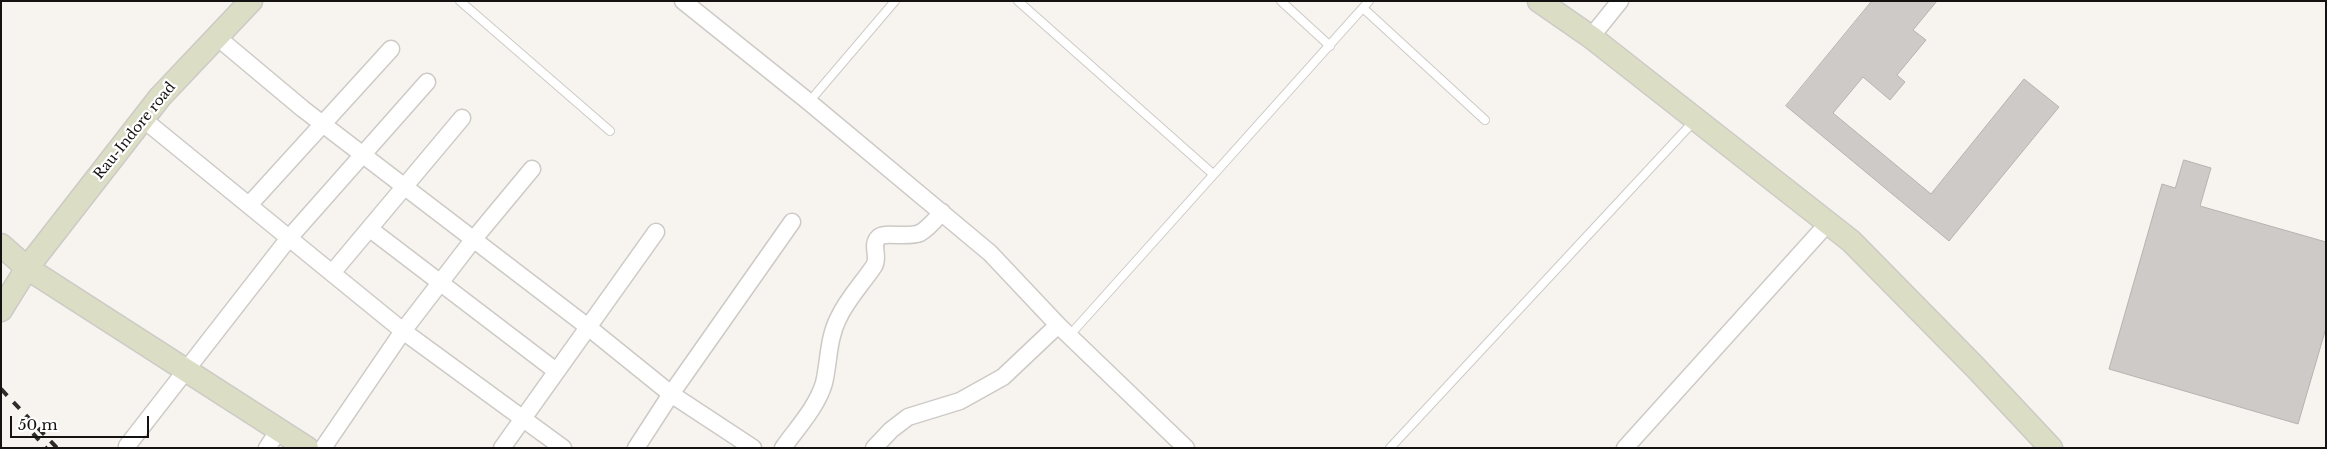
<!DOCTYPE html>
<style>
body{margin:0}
#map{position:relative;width:2327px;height:449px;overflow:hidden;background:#f7f4f0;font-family:"Libre Baskerville",serif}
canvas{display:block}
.frame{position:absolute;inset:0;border:2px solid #141311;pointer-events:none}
.scale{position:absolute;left:10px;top:416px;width:139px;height:22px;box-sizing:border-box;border:2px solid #141311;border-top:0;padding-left:6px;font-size:15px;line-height:18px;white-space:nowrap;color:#141311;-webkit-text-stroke:4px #fff;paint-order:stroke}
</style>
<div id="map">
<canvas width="2327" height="449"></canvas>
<div class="frame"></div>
<div class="scale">50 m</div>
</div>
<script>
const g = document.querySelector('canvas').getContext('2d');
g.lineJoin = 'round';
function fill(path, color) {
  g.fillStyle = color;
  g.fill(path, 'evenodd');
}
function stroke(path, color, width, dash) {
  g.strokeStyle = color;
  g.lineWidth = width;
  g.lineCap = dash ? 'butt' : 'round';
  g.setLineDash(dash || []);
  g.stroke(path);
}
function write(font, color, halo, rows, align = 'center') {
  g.font = font + ' "Libre Baskerville",serif';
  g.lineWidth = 4.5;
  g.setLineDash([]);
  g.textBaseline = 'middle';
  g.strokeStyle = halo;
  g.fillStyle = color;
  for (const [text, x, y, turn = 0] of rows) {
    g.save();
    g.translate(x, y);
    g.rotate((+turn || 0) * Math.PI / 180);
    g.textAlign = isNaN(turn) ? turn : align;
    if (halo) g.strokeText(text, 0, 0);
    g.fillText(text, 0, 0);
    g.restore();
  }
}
const building = new Path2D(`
 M1872,1H1937L1913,30L1926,40L1897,75L1905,82L1890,100L1863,77L1833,113L1931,194L2024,79L2059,107L1949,241L1786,106Z
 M2184,160L2211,168L2200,206L2326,242V328L2298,424L2109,369L2162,184L2175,188Z`);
fill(building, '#cecac7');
stroke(building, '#b6b2af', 1);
const lane = new Path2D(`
 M460,1L610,131
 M1018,1L1213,174
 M1281,1L1330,46
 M1363,8L1485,120
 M809,102L895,1
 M1069,336L1369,1
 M1390,448L1695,120`);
const street = new Path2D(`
 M683,1L809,102L990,253L1058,325L1186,448
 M217,37L303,109L588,327L671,394L753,448
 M1591,37L1620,1
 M143,119L403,331L563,448
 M249,205L391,49
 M370,229L556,371
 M332,273L462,118
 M127,446L289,238L427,82
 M267,448L279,430
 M323,448L403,331L473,240L532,169
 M502,448L656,232
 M636,448L671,394L792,222
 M783,448C797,428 817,407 824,383C829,362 828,339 838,319C847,299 862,284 874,266C880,256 870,245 879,237C884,232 909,238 920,233C929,228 935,220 942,212
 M874,448L891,430L908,417L960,401L1003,377L1058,325
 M1625,448L1828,223`);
const secondary = new Path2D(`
 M1539,1L1591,37L1851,241L1976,368L2051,448
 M1,245L27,268L307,448
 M1,310L27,268L160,97L251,1`);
stroke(lane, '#cdcac6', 10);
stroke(street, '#cdcac6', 19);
stroke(secondary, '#cdcac6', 25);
stroke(lane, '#fff', 8);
stroke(street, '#fff', 16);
stroke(secondary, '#dbddc5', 22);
stroke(new Path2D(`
 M1,389L57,448
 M21,420L46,448`), '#2d2c2a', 4, [9, 9]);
write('14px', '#141311', '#fff', [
 ["Rau-Indore road",135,131,-51]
]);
</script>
